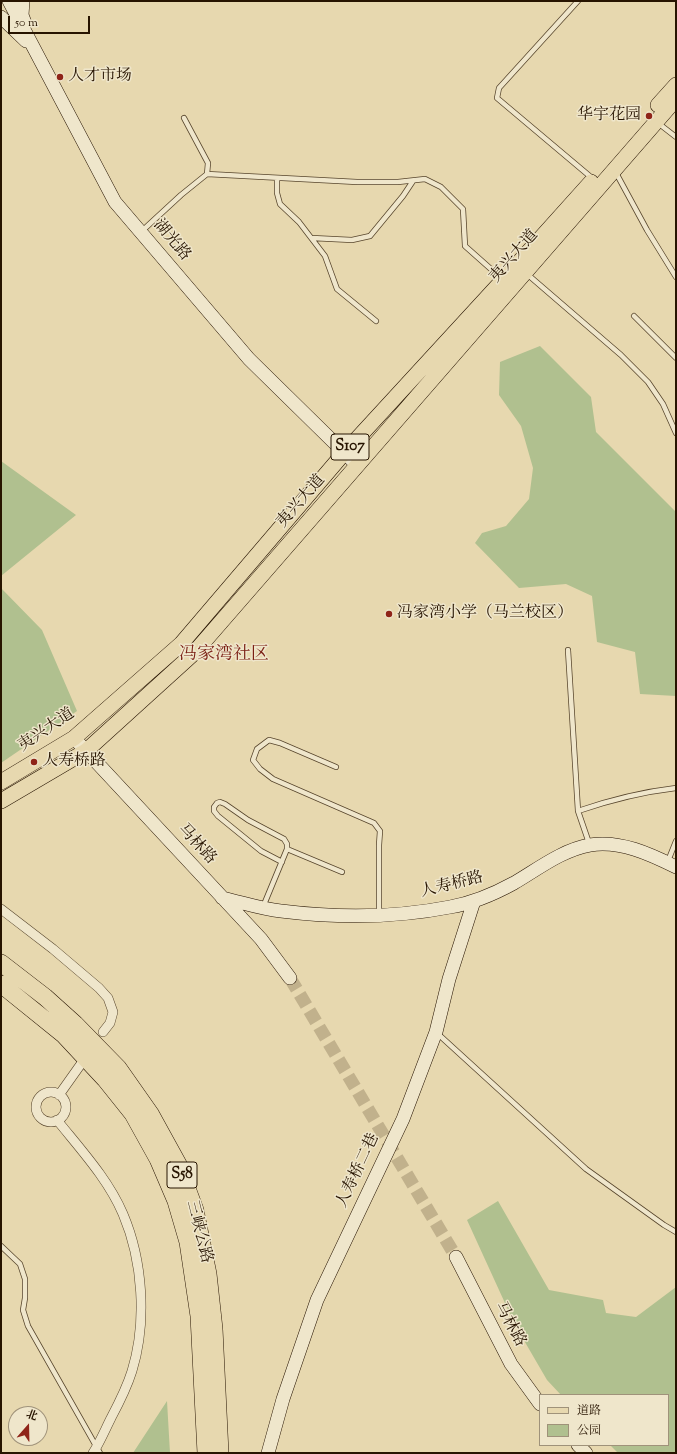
<!DOCTYPE html>
<meta charset="utf-8">
<style>
body{margin:0}
#map{position:relative;width:677px;height:1454px;overflow:hidden;background:#e7d8af;font-family:"Sorts Mill Goudy","Noto Serif SC",serif}
canvas{display:block}
.frame{position:absolute;inset:0;border:2px solid #271400;pointer-events:none}
.legend{position:absolute;left:539px;top:1394px;width:130px;height:52px;box-sizing:border-box;background:#efe6cb;border:1px solid #9f927a;margin:0;padding:5px 7px;list-style:none;font-size:12px;color:#271400}
.legend li{display:flex;align-items:center;gap:8px;height:20px}
.legend b{width:20px;border:1px solid #9f927a}
.north{position:absolute;left:8px;top:1406px;width:40px;height:40px;box-sizing:border-box;background:#efe6cb;border:1px solid #9f927a;border-radius:50%;rotate:20deg;font-size:11px;font-weight:700;line-height:16px;text-align:center;color:#271400}
.north::after{content:'';display:block;margin:auto;width:14px;height:18px;background:#8f2418;clip-path:polygon(50% 0,100% 100%,50% 72%,0 100%)}
.scale{position:absolute;left:8px;top:16px;width:82px;height:18px;box-sizing:border-box;border:2px solid #271400;border-top:0;padding-left:5px;font-size:12px;line-height:14px;white-space:nowrap;color:#271400;-webkit-text-stroke:3px #efe6cb;paint-order:stroke}
</style>
<div id="map">
<canvas width="677" height="1454"></canvas>
<div class="frame"></div>
<ul class="legend">
<li><b style="height:5px;background:#e7d8af"></b>道路</li>
<li><b style="height:11px;background:#b0c08f"></b>公园</li>
</ul>
<div class="north">北</div>
<div class="scale">50 m</div>
</div>
<script>
const g = document.querySelector('canvas').getContext('2d');
g.lineJoin = 'round';
function fill(path, color) {
  g.fillStyle = color;
  g.fill(path, 'evenodd');
}
function stroke(path, color, width, dash) {
  g.strokeStyle = color;
  g.lineWidth = width;
  g.lineCap = dash ? 'butt' : 'round';
  g.setLineDash(dash || []);
  g.stroke(path);
}
function write(font, color, halo, rows, align = 'center') {
  g.font = font + ' "Sorts Mill Goudy","Noto Serif SC",serif';
  g.lineWidth = 3;
  g.setLineDash([]);
  g.textBaseline = 'middle';
  g.strokeStyle = halo;
  g.fillStyle = color;
  for (const [text, x, y, turn = 0] of rows) {
    g.save();
    g.translate(x, y);
    g.rotate((+turn || 0) * Math.PI / 180);
    g.textAlign = isNaN(turn) ? turn : align;
    if (halo) g.strokeText(text, 0, 0);
    g.fillText(text, 0, 0);
    g.restore();
  }
}
fill(new Path2D(`
 M540,346L591,397L596,432L676,512V696L640,694L635,652L597,642L592,596L566,584L519,588L475,543L482,533L506,526L529,499L533,468L521,426L499,395L500,362Z
 M1,461L76,515L1,576Z
 M1,588L42,630L77,711L1,763Z
 M498,1201L549,1290L603,1300L606,1313L636,1317L676,1287V1453H618L610,1445H668V1395H561L547,1380L515,1325L467,1220Z
 M167,1401L170,1453H133Z`), '#b0c08f');
stroke(new Path2D(`
 M290,978L456,1257`), '#c1b18c', 13, [13, 6]);
const lane = new Path2D(`
 M578,1L499,88L497,98L592,178
 M658,123L676,137
 M615,171L647,230L676,277
 M207,174L357,182H398L425,179L441,187L463,209L465,246L501,278
 M277,178V193L280,204L299,222L325,256L337,289L376,321
 M142,231L181,195L207,174L208,163L184,118
 M312,238L352,240L370,236L403,196L413,181
 M527,274L621,355L648,382L663,404L676,433
 M634,316L676,358
 M568,650L578,811L589,843
 M336,767L280,743L269,740L257,749L253,760L260,769L273,779L374,823L380,831L379,845V914
 M578,811C610,800 642,792 676,788
 M287,849L342,872
 M668,861L676,841
 M263,907L287,849V844L284,839L248,820L225,804L220,802L217,803L214,807V811L218,816L261,851L282,862
 M438,1034L586,1169L664,1225L676,1232
 M1,1246L20,1264L25,1279V1298L23,1310L28,1326L100,1453`);
const street = new Path2D(`
 M1,909L53,949L99,988L108,998L113,1012L110,1023L103,1032
 M36 1107a15 15 0 1 1 30 0a15 15 0 1 1-30 0Z
 M59,1095L81,1064
 M57,1120C81,1150 108,1179 123,1214C143,1261 147,1322 132,1371C127,1387 119,1403 111,1418C105,1430 100,1442 93,1453`);
const secondary = new Path2D(`
 M9,1L115,202L249,359L357,465
 M23,1L22,15L25,23
 M1,17L26,41
 M74,738L261,939L290,978
 M222,898C241,902 261,909 281,911C337,918 394,918 450,907C473,903 494,894 514,883C538,869 562,850 590,845C620,840 650,854 676,867
 M456,1257L511,1364L540,1404
 M578,1445L586,1453
 M268,1453L283,1399L317,1300L403,1119L436,1032L449,979L474,901`);
const primary = new Path2D(`
 M658,105L676,85
 M1,782L74,738L181,644L344,453L503,280L591,182
 M1,801L86,751L194,653L676,99`);
const highway = new Path2D(`
 M1,963L45,997L75,1024L118,1068L151,1115L178,1164L195,1210L208,1274L214,1329L220,1453
 M1,984L64,1035L105,1079L133,1114L158,1159L176,1201L188,1242L199,1316L206,1453`);
stroke(lane, '#57452c', 6);
stroke(street, '#57452c', 10);
stroke(secondary, '#271400', 14);
stroke(primary, '#271400', 16);
stroke(highway, '#271400', 18);
stroke(lane, '#efe6cb', 4.5);
stroke(street, '#efe6cb', 9);
stroke(secondary, '#efe6cb', 13);
stroke(primary, '#e7d8af', 15);
stroke(highway, '#e7d8af', 17);
for (const [x, y, r, color] of [
 [60,77,4,"#8f2418"],
 [649,116,4,"#8f2418"],
 [389,614,4,"#8f2418"],
 [34,762,4,"#8f2418"]
]) {
  const dot = new Path2D();
  dot.arc(x, y, r, 0, 2 * Math.PI);
  g.fillStyle = color;
  g.fill(dot);
  stroke(dot, '#efe6cb', 1.5);
}
for (const [x, y, w] of [
 [350,447,38],
 [182,1175,30]
]) {
  const box = new Path2D();
  box.roundRect(x - w / 2, y - 13, w, 26, 3);
  g.fillStyle = '#efe6cb';
  g.fill(box);
  stroke(box, '#271400', 1);
}
write('bold 15px', '#271400', null, [
 ["S107",350,447],
 ["S58",182,1175]
]);
write('16px', '#271400', '#efe6cb', [
 ["人才市场",68,77],
 ["华宇花园",641,116,"right"],
 ["冯家湾小学（马兰校区）",397,614],
 ["人寿桥路",42,762]
], 'left');
write('16px', '#271400', '#efe6cb', [
 ["湖光路",171,241,50],
 ["夷兴大道",515,257,-49],
 ["夷兴大道",302,502,-49],
 ["夷兴大道",47,731,-34],
 ["马林路",196,845,47],
 ["人寿桥路",452,886,-14],
 ["人寿桥二巷",359,1171,-65],
 ["三峡公路",198,1232,76],
 ["马林路",509,1325,62]
]);
write('18px', '#7a1f14', '#efe6cb', [
 ["冯家湾社区",224,656]
]);
</script>
